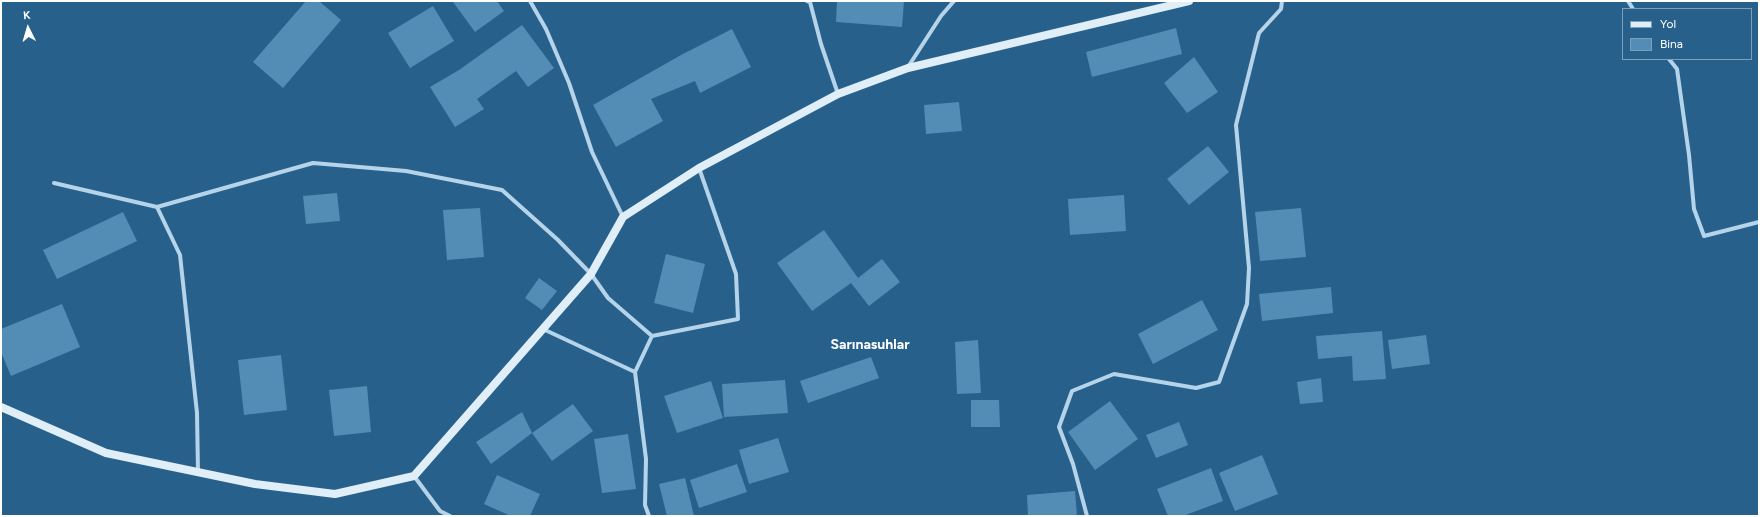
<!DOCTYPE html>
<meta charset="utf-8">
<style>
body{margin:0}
#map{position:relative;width:1760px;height:517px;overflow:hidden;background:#27618b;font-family:Figtree,sans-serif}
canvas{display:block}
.frame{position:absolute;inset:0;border:2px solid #fff;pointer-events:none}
.legend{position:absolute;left:1622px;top:8px;width:130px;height:52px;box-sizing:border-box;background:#27618b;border:1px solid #7da0b9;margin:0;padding:5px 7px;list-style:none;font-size:12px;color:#fff}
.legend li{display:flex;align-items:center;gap:8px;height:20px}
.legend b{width:20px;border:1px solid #7da0b9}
.north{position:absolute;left:8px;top:8px;width:40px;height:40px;-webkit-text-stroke:3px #27618b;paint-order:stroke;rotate:355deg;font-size:11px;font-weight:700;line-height:16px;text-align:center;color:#fff}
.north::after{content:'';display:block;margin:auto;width:14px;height:18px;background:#fff;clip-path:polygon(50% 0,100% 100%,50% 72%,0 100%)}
</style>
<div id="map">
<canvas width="1760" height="517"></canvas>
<div class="frame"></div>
<ul class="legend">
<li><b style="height:5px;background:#e0eef8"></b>Yol</li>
<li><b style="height:11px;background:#538cb4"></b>Bina</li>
</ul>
<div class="north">K</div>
</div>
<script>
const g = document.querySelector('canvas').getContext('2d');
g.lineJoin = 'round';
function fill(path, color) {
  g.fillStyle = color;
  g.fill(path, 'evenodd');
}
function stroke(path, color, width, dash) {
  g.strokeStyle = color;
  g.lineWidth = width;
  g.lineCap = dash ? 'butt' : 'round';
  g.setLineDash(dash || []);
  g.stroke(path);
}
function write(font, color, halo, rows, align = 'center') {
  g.font = font + ' Figtree,sans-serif';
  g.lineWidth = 3.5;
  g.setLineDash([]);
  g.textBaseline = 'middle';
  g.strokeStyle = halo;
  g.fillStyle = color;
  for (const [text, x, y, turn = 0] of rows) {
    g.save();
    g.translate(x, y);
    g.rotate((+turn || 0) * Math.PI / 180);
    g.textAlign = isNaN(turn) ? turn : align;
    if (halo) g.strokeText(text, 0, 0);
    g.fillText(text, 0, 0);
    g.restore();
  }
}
fill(new Path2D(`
 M306,1H319L341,20L283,88L253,62Z
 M454,1H497L504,11L475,32L453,2Z
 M837,1H904L902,27L836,22Z
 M433,6L454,41L410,68L388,33Z
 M522,25L554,68L528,87L516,71L477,99L484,109L455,127L430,87L459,70Z
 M1176,28L1182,54L1092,77L1086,52Z
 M732,29L751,67L700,93L695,81L651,99L663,121L616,147L593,105L681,55Z
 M1194,57L1218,92L1187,113L1164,83Z
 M959,102L962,131L926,134L924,105Z
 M1208,146L1229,172L1189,205L1167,179Z
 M337,193L340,221L306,224L303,196Z
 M1124,195L1126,231L1070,235L1068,199Z
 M480,208L484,257L447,260L443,210Z
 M1301,208L1306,257L1260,261L1255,212Z
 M123,212L137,241L57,279L43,250Z
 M824,230L858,278L882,259L900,282L869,306L851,283L812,311L777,263Z
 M666,254L705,264L693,313L654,303Z
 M539,278L557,291L542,310L525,298Z
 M1331,287L1333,313L1262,321L1259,294Z
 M1202,300L1218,330L1153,364L1138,334Z
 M62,304L80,347L11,376L1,352V329Z
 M1382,331L1386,379L1353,381L1352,356L1318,359L1316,336Z
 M1426,335L1430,364L1392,369L1388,340Z
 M978,340L981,393L957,394L955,342Z
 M281,355L287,410L244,415L238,360Z
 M871,357L879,378L808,403L800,381Z
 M1321,378L1323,402L1300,404L1297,382Z
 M785,380L788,413L724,417L722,384Z
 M711,381L723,418L677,433L664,396Z
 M367,386L371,432L334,436L329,390Z
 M971,400H999L1000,427H971Z
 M1110,401L1138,439L1095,470L1068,432Z
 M573,404L593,431L552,461L532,433Z
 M522,412L532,433L491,464L476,442Z
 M1179,422L1188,445L1156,458L1146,435Z
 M628,434L636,489L602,493L594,439Z
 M778,438L789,472L749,484L739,450Z
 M1262,455L1278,494L1235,511L1219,473Z
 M737,464L747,492L699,508L690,480Z
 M1211,468L1223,501L1183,516H1168L1157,489Z
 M497,475L540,494L530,516H511L484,504Z
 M685,478L694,516H667L659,484Z
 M1075,491L1077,516H1028L1027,495Z`), '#538cb4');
stroke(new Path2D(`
 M530,1L546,29L569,83L592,152L623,217
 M807,1L810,2L821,44L838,94
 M1628,1L1633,9
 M1669,59L1677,69L1689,155L1694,209L1704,236L1759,222
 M908,67L941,16L954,1
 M54,183L157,207L180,255L197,413L198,472
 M157,207L313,163L406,171L502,190L558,240L591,274L608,298L652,336L635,372
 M543,329L635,372L646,459L645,505L649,516
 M652,336L738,319L736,274L699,168
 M414,476L440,511L450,516
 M1087,516L1073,464L1059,427L1072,391L1114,374L1196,388L1219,382L1247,304L1249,268L1236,125L1259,33L1281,9L1282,1`), '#b5d4ea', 4);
stroke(new Path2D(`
 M1,407L106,453L255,484L335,494L414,476L591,274L623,217L699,168L838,94L908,68L1189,1`), '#e0eef8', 8);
write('bold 14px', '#fff', '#27618b', [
 ["Sarınasuhlar",870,345]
]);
</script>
